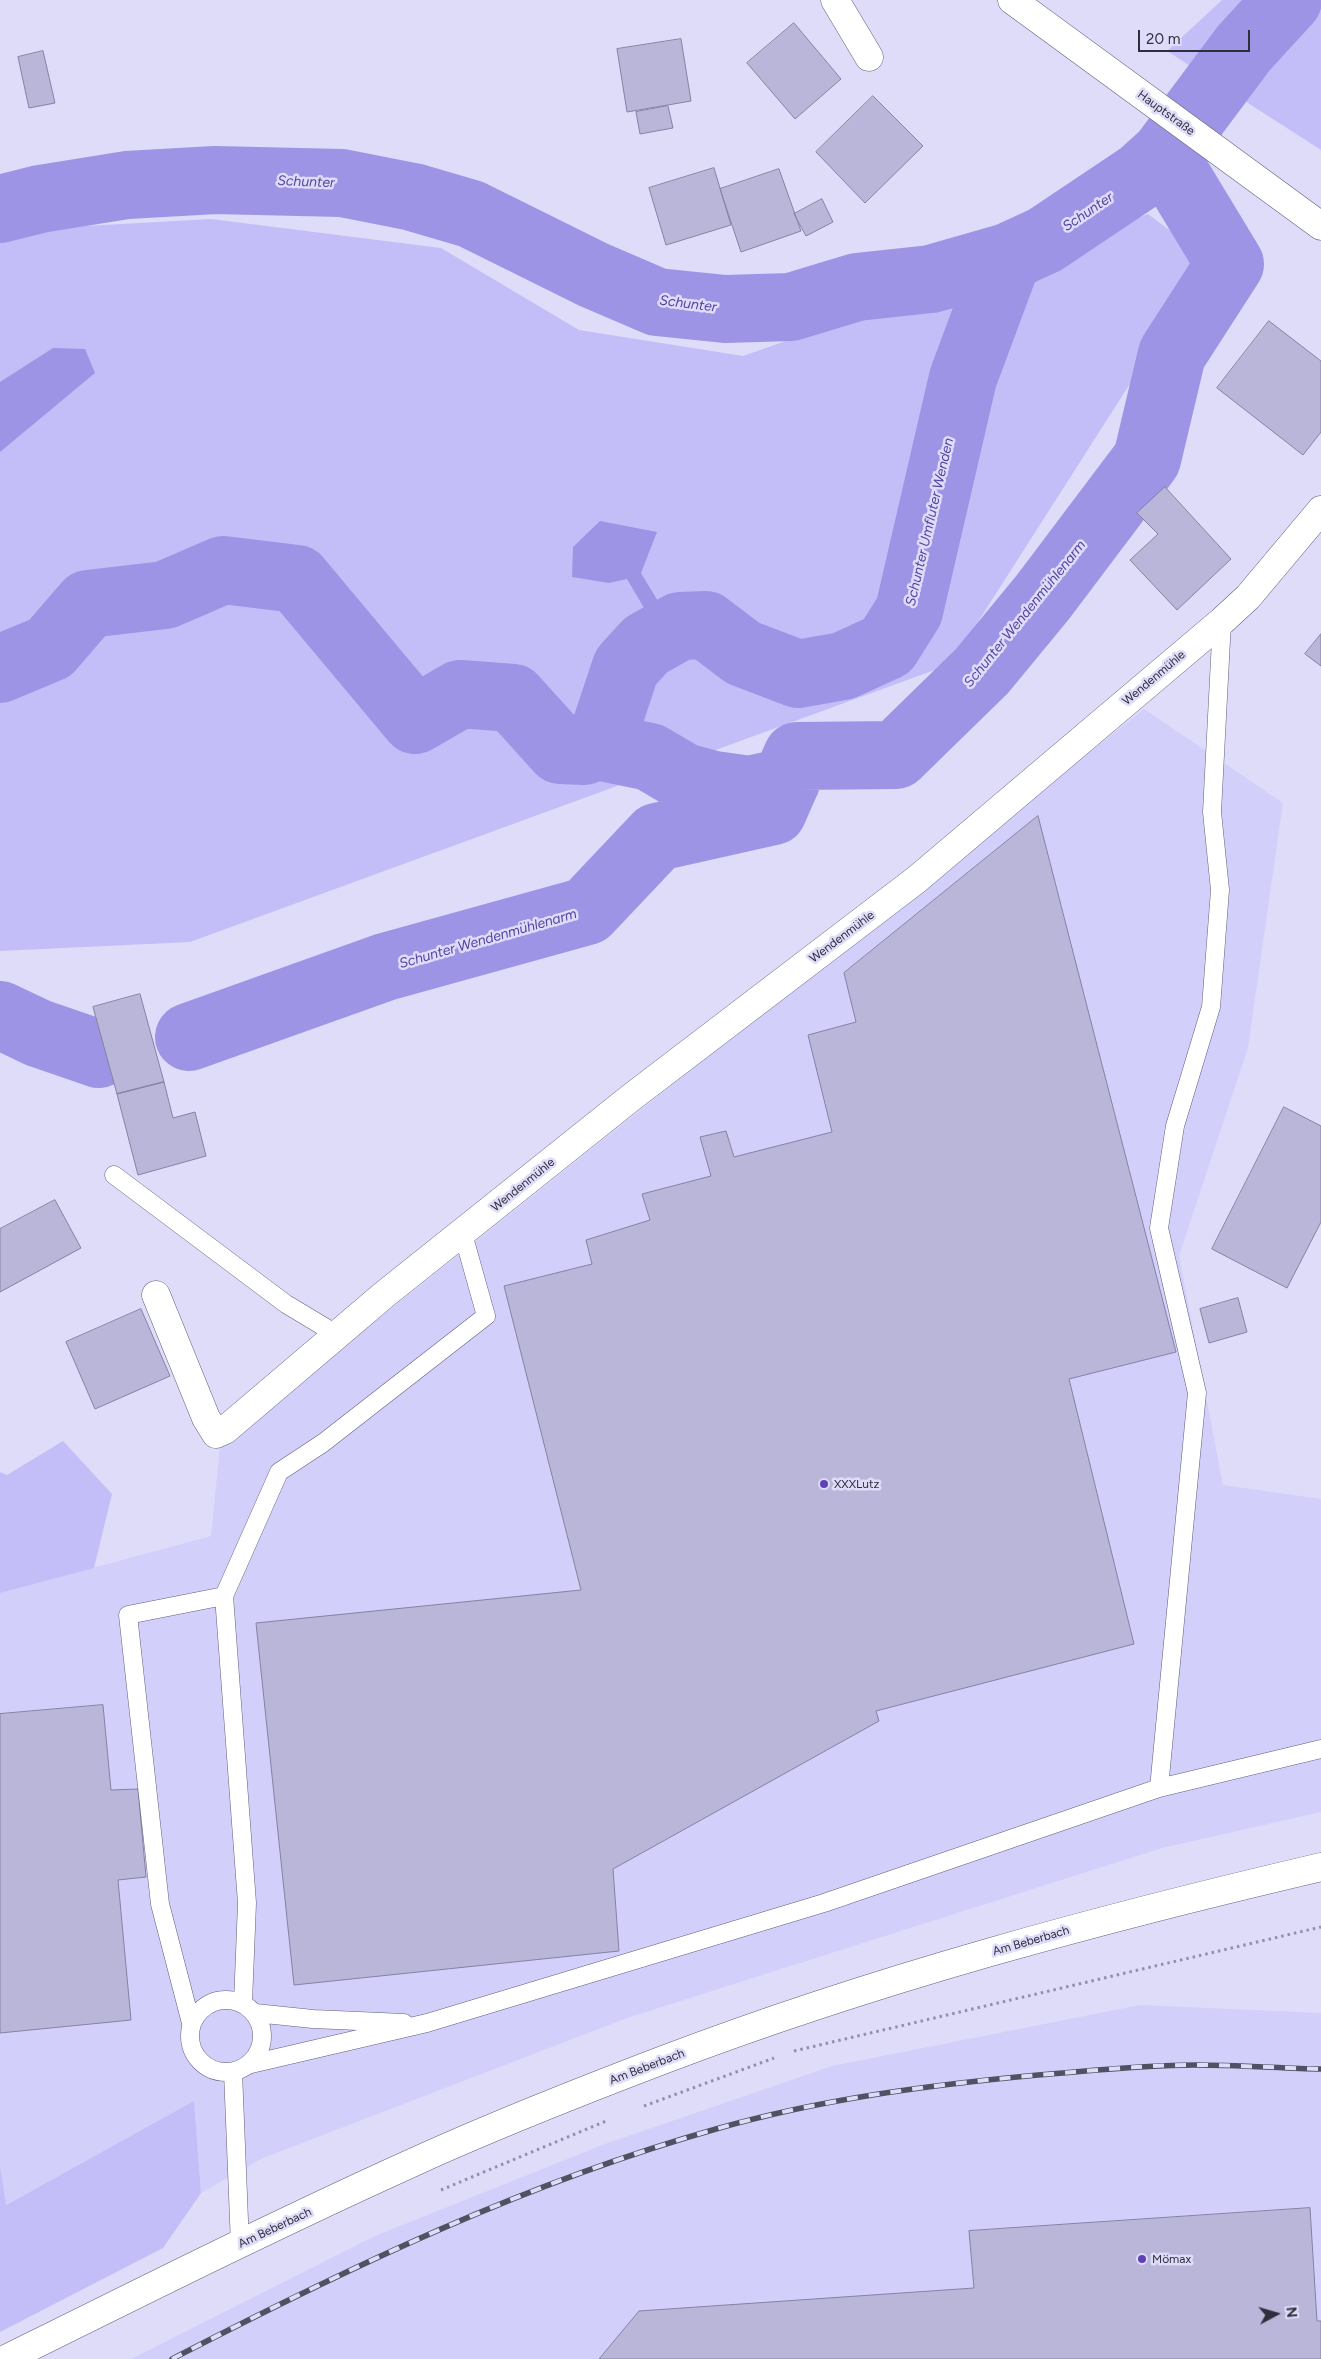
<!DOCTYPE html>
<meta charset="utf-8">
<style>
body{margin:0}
#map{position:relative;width:1321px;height:2359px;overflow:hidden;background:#dedcf9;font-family:Figtree,sans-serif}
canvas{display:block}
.north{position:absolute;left:1251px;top:2289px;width:50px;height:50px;-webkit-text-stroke:4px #dedcf9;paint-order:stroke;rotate:84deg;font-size:14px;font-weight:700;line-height:20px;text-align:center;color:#2f2e3c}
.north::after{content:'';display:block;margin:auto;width:18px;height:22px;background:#2f2e3c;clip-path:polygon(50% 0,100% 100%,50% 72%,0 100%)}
.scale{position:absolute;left:1138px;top:30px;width:112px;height:22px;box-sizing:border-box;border:2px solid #2f2e3c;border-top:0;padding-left:6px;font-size:15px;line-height:18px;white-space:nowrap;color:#2f2e3c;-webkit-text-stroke:4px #dedcf9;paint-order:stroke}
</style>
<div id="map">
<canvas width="1321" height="2359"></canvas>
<div class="north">N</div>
<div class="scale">20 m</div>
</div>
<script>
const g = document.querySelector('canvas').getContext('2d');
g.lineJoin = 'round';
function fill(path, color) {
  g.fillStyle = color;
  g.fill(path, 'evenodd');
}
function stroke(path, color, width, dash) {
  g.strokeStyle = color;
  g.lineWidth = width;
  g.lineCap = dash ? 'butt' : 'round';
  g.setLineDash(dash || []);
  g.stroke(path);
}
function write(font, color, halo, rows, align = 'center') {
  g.font = font + ' Figtree,sans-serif';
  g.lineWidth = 5;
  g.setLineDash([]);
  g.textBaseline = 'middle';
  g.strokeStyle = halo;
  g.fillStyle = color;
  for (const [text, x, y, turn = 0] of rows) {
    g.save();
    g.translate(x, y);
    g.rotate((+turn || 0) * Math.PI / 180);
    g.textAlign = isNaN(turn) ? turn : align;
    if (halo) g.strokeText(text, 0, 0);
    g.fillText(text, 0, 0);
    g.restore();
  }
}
fill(new Path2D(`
 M1144,709L1283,803L1248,1048L1179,1256L1223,1485L1321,1499V1812L1162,1848L627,2018L263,2158L201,2193L194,2102L5,2205L0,2166V1593L211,1536L220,1445Z
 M1140,2005L1321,2013V2359H131L375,2236L605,2144L832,2066Z`), '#d3cffb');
fill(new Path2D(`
 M1222,0H1321V150L1167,51Z
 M1148,214L1209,260L951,664L190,942L0,951V223L68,227L211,219L441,248L579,330L743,356Z
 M63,1441L112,1494L94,1568L0,1593V1472L7,1475Z
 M194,2101L201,2193L163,2248L0,2332V2166L6,2205Z`), '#c4bef8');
fill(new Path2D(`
 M53,348L85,349L95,373L0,452V382Z
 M600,521L657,532L641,573L676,631L660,635L627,579L609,583L572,577L573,547Z
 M0,1003L38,1033L0,1041Z`), '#9e94e5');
stroke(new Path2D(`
 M0,209L40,199L127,185L215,180L342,183L413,197L471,214L594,275L657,302L725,309L791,307L857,287L931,279L1008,257L1045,240L1142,175L1164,155L1244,48L1288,0
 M0,669L50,648L88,604L165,595L223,570L297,579L415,720L460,694L513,698L560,750L584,751L602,739L626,667L646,645L680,626L706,625L743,653L798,674L843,666L887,646L909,611L963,378L1008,257
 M592,745L650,757L684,777L714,785L749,790L786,782
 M0,1015L38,1033L99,1054
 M189,1037L385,967L587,911L657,837L773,811L797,756L896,755L982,671L1043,597L1147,459L1172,354L1230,264L1164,155`), '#9e94e5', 68);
const building = new Path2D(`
 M794,23L841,79L795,119L747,63Z
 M681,39L691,101L627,112L617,49Z
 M43,51L55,103L29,108L18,57Z
 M873,96L923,146L865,203L816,152Z
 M668,106L673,128L640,134L636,112Z
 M714,168L731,225L666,245L649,188Z
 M779,169L801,231L741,252L720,189Z
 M822,199L833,222L806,236L794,214Z
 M1269,321L1321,361V432L1303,455L1217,388Z
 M1165,487L1231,559L1177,610L1130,560L1158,534L1137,513Z
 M1321,634V666L1305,654Z
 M1038,816L1176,1352L1069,1379L1134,1644L876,1711L879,1721L613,1869L619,1951L294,1985L256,1623L581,1590L504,1286L592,1264L586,1240L650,1220L642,1194L711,1176L700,1137L726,1131L734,1157L832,1132L808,1035L856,1022L844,973Z
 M140,994L164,1082L117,1094L93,1007Z
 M164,1082L173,1118L195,1112L206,1156L138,1175L117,1094Z
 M1284,1107L1321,1126V1222L1287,1288L1212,1249Z
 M55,1200L81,1248L0,1292V1229Z
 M1238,1298L1247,1332L1209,1343L1200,1309Z
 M141,1309L170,1376L95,1409L66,1342Z
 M103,1705L111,1790L138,1789L146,1877L118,1880L131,2020L0,2033V1714Z
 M1310,2208L1317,2321H1321V2359H599L639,2311L974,2288L969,2231Z`);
fill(building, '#b9b6da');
stroke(building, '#8582a4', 1);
const service = new Path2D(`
 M1222,621L1212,812L1220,890L1211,1007L1175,1126L1159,1228L1197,1393L1159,1788L1321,1749
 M114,1175L286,1304L336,1334
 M190 2036a36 36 0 1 1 72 0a36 36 0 1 1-72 0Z
 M243,2003L247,1903L224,1596L279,1472L323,1443L486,1316L463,1234
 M255,2013L313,2019L404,2023
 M191,2023L160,1904L128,1615L224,1596
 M251,2064L427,2023L824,1903L1159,1788
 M233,2072L240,2245`);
const minor = new Path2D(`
 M835,0L869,57
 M156,1295L206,1418L216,1434L225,1430L385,1294L633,1096L916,880L1222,621L1248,597L1321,510`);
const secondary = new Path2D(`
 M1012,0L1321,226
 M6,2359C141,2292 277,2224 414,2162C495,2125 579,2092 663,2060C876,1979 1099,1919 1321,1867`);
stroke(service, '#625f7f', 19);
stroke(minor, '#625f7f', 29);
stroke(secondary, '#625f7f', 29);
stroke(new Path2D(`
 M794,2051L1321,1927
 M644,2106L774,2058
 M441,2190L606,2121`), '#9190a6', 3, [2.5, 4]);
stroke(service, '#fff', 18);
stroke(minor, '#fff', 28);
stroke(secondary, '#fff', 28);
const rail = new Path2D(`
 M172,2359C348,2268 525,2183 716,2129C821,2099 929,2085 1038,2075C1089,2071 1142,2065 1194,2065C1236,2065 1279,2068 1321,2069`);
stroke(rail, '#525162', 5.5);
stroke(rail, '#dedcf9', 4, [11]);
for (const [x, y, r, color] of [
 [824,1484,5,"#5e41b9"],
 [1142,2259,5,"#5e41b9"]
]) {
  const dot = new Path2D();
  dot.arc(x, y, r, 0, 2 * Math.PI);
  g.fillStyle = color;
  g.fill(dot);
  stroke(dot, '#dedcf9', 2);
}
write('12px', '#2f2e3c', '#dedcf9', [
 ["Hauptstraße",1166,113,36],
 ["Wendenmühle",1154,678,-40],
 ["Wendenmühle",842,937,-37],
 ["Wendenmühle",523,1185,-39],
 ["Am Beberbach",1031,1941,-16],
 ["Am Beberbach",647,2067,-21],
 ["Am Beberbach",275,2228,-25]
]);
write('12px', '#2f2e3c', '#dedcf9', [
 ["XXXLutz",834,1484],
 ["Mömax",1152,2259]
], 'left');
write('italic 14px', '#5642a1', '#dedcf9', [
 ["Schunter",306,182,2],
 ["Schunter",1088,212,-34],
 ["Schunter",688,304,7],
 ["Schunter Umfluter Wenden",930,522,-77],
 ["Schunter Wendenmühlenarm",1025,614,-51],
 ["Schunter Wendenmühlenarm",488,939,-16]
]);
</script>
